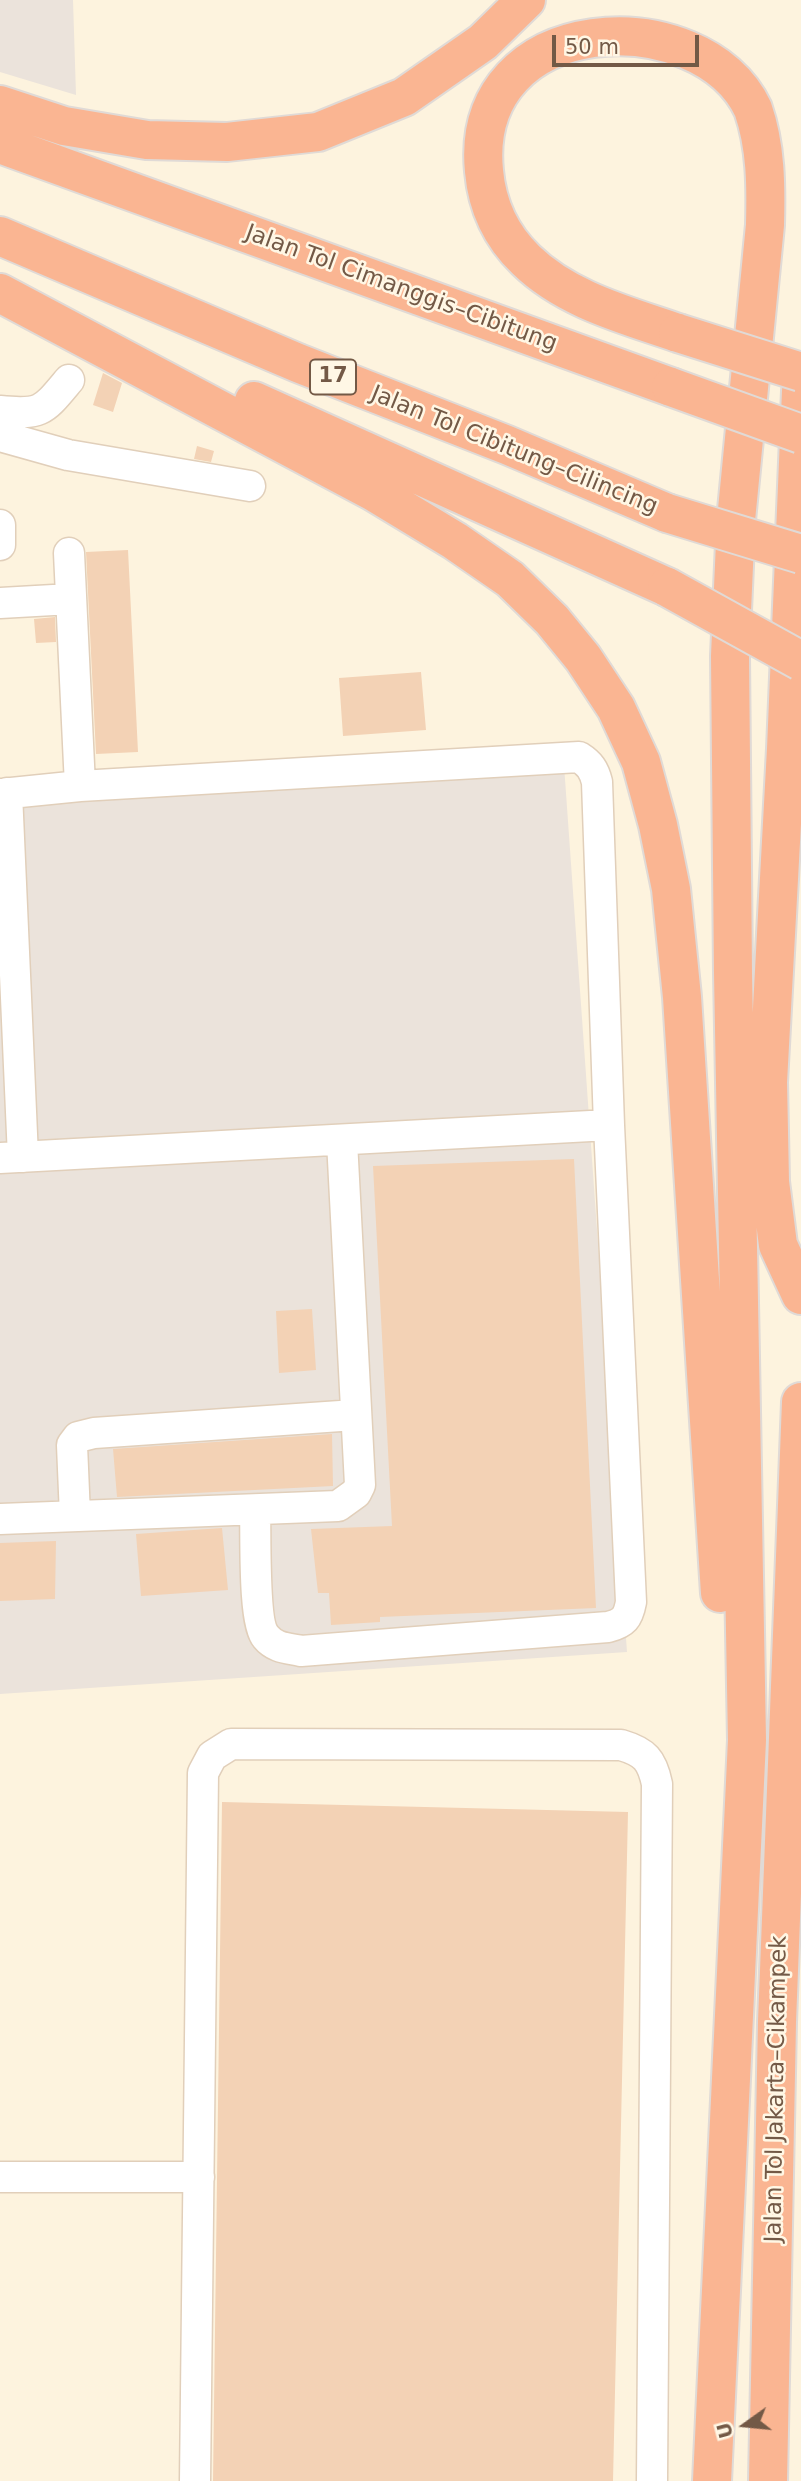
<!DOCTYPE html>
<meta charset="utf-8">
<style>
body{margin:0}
#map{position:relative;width:801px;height:2481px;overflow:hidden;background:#fdf3de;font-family:"DejaVu Sans",sans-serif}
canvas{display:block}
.north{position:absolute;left:710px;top:2390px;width:70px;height:70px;-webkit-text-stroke:5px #fff7e5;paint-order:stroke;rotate:255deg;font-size:19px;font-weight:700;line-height:28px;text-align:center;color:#735946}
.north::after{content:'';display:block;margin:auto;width:24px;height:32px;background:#735946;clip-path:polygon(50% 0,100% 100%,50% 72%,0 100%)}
.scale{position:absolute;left:552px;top:35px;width:147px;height:32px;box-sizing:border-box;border:4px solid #735946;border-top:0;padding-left:9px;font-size:21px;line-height:24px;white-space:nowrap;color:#735946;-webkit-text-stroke:5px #fff7e5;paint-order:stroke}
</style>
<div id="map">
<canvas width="801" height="2481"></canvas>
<div class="north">U</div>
<div class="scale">50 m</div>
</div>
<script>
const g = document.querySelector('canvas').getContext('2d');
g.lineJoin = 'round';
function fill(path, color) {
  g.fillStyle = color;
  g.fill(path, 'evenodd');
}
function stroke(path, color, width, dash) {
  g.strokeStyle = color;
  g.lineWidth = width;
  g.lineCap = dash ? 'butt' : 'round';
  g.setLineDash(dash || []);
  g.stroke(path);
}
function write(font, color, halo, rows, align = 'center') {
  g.font = font + ' "DejaVu Sans",sans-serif';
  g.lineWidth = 5;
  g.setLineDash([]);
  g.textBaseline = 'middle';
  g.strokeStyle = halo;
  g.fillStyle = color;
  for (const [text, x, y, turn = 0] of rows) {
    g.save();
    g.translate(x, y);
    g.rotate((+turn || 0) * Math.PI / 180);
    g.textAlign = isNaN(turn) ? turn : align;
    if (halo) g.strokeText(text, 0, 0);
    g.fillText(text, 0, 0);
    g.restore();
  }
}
fill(new Path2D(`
 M0,0H73L76,95L0,72Z
 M564,765L627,1652L0,1694V803Z`), '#ebe3db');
fill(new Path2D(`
 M103,373L122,383L113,412L93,405Z
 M197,446L214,451L211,462L194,459Z
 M128,550L138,752L96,754L86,552Z
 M55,617L56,642L36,643L34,619Z
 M421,672L426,730L343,736L339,678Z
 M574,1159L596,1608L380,1617V1622L331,1625L329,1593H318L311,1529L392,1526L373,1166Z
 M312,1309L316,1370L279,1373L276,1311Z
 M332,1434L333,1486L117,1497L113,1449Z
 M222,1528L228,1590L141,1596L136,1534Z
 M56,1541L55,1599L0,1601V1543Z
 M222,1802L628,1812L613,2481H213Z`), '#f3d2b5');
const minor = new Path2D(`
 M0,411C42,415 43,411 69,380
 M0,436L68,455L250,486
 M0,525V545
 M69,553L80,786
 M0,603L71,599
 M7,793L23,1157
 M0,794L80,786L579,757C590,764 594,770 597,782L609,1125L631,1602C628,1618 624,1623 608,1627L301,1651C287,1648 275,1648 266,1637C253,1623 256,1534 255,1510
 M0,1158L609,1125
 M75,1516L72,1445L78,1437L94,1433L355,1415
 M0,1519L338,1506L356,1493L360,1485L342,1141
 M0,2177H199
 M195,2481L203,1773L212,1756L231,1744L621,1745C645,1752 652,1760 657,1784L652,2481`);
const highway = new Path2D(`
 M0,105L64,126L147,140L227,142L318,132L404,97L483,42L526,0
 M0,144L671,387
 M0,236L298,363L507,445L667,513
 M0,293L374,492L455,541L510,579L552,620L583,658L616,708L641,762L658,825L671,889L682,997L720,1593
 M678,333C626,315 567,300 526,260C501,236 487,205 484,171C468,8 702,0 753,109C766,147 766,186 765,225L736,520L730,656L733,973L747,1740L712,2481
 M801,391L786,749L768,1082L770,1182L778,1245L801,1295
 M254,401L667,587
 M768,2481L777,2022L801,1402`);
stroke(minor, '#e1cfba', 33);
stroke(highway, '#e0dad6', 42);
stroke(minor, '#fff', 30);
stroke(highway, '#fab592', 38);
const highwayBridge = new Path2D(`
 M678,333L801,372
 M671,387L801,434
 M667,513L801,554
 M667,587L801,661`);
stroke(highwayBridge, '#e0dad6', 42, []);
stroke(highwayBridge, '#fab592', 38);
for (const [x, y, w] of [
 [333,377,46]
]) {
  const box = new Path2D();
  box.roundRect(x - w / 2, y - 17.5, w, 35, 5);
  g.fillStyle = '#fff7e5';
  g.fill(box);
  stroke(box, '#735946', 2);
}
write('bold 21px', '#735946', null, [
 ["17",333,377]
]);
write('23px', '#735946', '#fff7e5', [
 ["Jalan Tol Cimanggis–Cibitung",401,289,20],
 ["Jalan Tol Cibitung–Cilincing",514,451,22],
 ["Jalan Tol Jakarta–Cikampek",777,2089,-89]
]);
</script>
